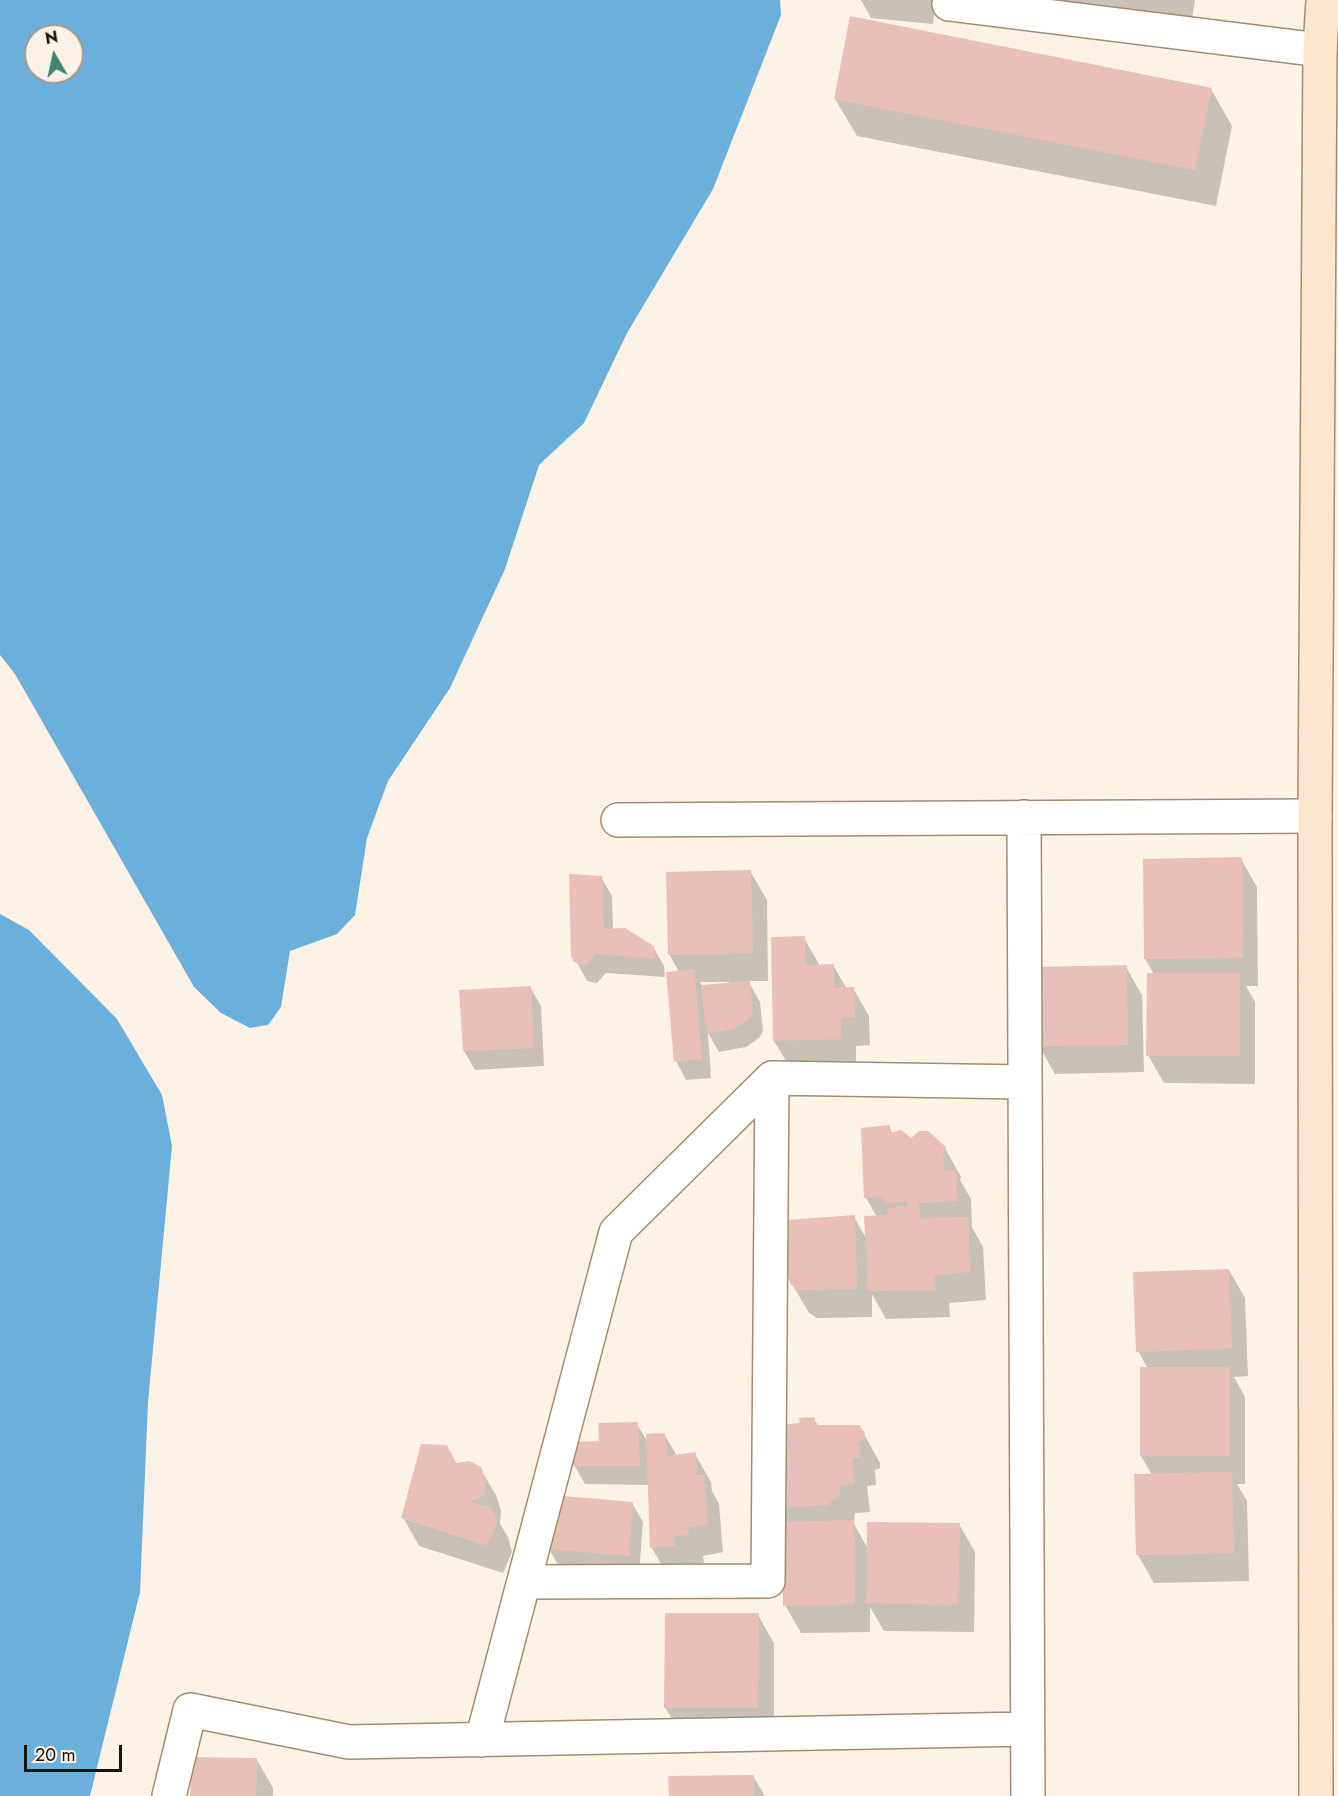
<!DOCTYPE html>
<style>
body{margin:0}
#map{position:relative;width:1338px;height:1796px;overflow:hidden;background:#fcf2e6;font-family:Jost,sans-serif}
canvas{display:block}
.north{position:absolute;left:24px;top:24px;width:60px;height:60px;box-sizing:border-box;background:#fcf2e6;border:2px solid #a2998d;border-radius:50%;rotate:351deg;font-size:16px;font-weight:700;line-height:24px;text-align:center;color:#1b1308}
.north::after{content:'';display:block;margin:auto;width:21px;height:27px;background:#428270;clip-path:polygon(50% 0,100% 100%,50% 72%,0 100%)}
.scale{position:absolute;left:24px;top:1745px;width:98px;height:27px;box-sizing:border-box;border:3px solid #1b1308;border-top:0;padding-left:8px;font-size:18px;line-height:21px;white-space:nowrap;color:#1b1308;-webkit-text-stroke:4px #fcf2e6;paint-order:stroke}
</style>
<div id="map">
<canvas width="1338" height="1796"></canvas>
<div class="north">N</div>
<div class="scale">20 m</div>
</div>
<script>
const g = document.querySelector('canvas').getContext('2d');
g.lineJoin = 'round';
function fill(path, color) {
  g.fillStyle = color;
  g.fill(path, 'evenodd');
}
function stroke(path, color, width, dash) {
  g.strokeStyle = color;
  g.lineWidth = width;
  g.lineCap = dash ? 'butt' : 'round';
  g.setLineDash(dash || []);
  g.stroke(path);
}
fill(new Path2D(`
 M0,0H780L781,15L713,189L627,333L584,423L539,465L505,569L450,688L388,781L367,838L355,915L337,934L290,951L281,1007L268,1025L250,1028L221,1013L194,987L15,674L0,655ZM36,36H72V72H36Z
 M0,914L29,930L117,1019L162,1095L172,1146L148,1402L140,1592L90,1796H0Z`), '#6bb0dc');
fill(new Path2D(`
 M861,0H936L933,24L871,18Z
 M997,0H1195L1189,38Z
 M1211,89L1232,126L1216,206L857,136L835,99Z
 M1241,859L1257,887L1258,986H1246L1255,1002V1084L1164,1083L1148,1055L1154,974L1145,959L1144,860Z
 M750,871L767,900L768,981H748L760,1002L763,1031L759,1038L746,1047L719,1052L708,1033L711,1078L686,1080L676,1061L679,972L669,954ZM700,982H729V984L702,986Z
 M601,877L612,896L613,930L653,947L664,966L665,977L606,973L597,983L587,981L576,961Z
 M804,938L820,966L833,965L847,989L853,988L869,1016L870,1045L856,1046V1066L791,1069L774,1041Z
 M1126,967L1142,995L1144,1072L1055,1074L1039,1046Z
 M530,987L541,1006L544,1066L475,1070L464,1051L461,991Z
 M889,1126L893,1134L911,1140L945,1148L961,1177L960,1180L971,1199L972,1227L983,1247L986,1300L949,1303L950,1317L886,1319L872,1294V1317L817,1318L809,1313L792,1284L783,1264L854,1217L866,1238L877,1217L866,1198L862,1129Z
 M1229,1270L1245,1298L1248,1376L1234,1377L1245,1397V1484H1237L1247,1501L1249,1581L1154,1583L1138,1555L1152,1475L1141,1456L1148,1369L1138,1351Z
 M814,1419L819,1427L864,1434L880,1463V1468L875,1470L876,1485L867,1486L870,1512L855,1513L854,1524L868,1549L959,1524L975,1552L974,1632L884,1631L870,1607V1632L801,1633L785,1605L783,1523L770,1501L802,1425Z
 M637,1424L648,1443L664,1434L677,1456L695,1454L711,1482L712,1491L719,1504L723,1552L703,1556L704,1563L689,1564L690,1573L668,1576L652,1548L649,1485L585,1484L574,1465L600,1442Z
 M457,1465L480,1468L497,1497L501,1511L500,1524L508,1537L512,1552L503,1573L419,1546L403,1517Z
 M632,1503L643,1522L639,1574L560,1568L549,1549Z
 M758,1615L774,1643V1736H682L665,1707Z
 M257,1760L273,1788V1796H191Z
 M753,1776L765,1796H670Z`), '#0003');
fill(new Path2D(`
 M850,16L1212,88L1195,170L834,99Z
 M1242,857L1243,958L1144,959L1143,859Z
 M751,870L753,953L668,955L666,872Z
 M569,874L602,876L604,929L625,928L654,946L655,959L595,954L586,965L574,962L571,955Z
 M805,936V965L834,964V988L854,987L855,1017L841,1018V1039L773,1041L771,937Z
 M1127,965L1128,1045L1037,1046L1035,967Z
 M694,969L702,1059L674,1062L666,972Z
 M1147,973H1240V1056H1146Z
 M750,981L753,1011L749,1019L735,1028L707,1034L701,985Z
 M531,986L534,1048L463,1051L459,990Z
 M890,1125V1133L901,1130L911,1138L919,1131H928L946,1147L943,1157L945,1171L956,1170L957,1201L919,1203L920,1218L968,1217L970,1272L934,1275L935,1290L868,1291L864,1216L888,1215L887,1209L907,1206V1201L884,1203L883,1196L864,1198L861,1128Z
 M855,1215L857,1289L800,1290L791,1285L787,1274L789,1263L782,1264L773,1221Z
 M1229,1269L1232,1348L1136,1352L1133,1272Z
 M1140,1367H1230V1456H1140Z
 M815,1417V1425H859L865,1433L864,1440L859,1442L860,1457L852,1458L855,1484L840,1485V1495L827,1505L780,1508L779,1425L800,1423L799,1418Z
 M638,1422L640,1466H572V1442L599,1441L598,1423Z
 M665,1433L667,1456L696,1452L697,1475H704L708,1524L688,1528L689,1535L673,1536L675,1546L650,1548L646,1434Z
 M421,1444L447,1445L456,1463L470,1461L481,1467L486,1481L485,1495L471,1502L492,1508L497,1523L487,1546L401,1518Z
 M1232,1472L1234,1553L1136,1555L1134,1474Z
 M552,1495L633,1502L629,1556L547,1549Z
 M854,1520L855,1604L783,1606L782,1522Z
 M867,1522L960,1523L958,1605L866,1603Z
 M665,1613H759L758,1708H664Z
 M191,1757L257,1758L256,1796H190Z
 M754,1775V1796H669L668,1776Z`), '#e9c0b8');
const minor = new Path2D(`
 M950,0L949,4L1320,50
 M1024,817L1028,1796
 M618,820L1315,816
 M524,1582L768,1581L772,1078
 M482,1740L616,1232L772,1078L1024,1082
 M169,1796L190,1710L349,1742L1027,1729`);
const secondary = new Path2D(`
 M1316,1796L1315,816L1320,50L1323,0`);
stroke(minor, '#a38c6f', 36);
stroke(secondary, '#a38c6f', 36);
stroke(minor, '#fff', 33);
stroke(secondary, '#fce5cf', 33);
</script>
